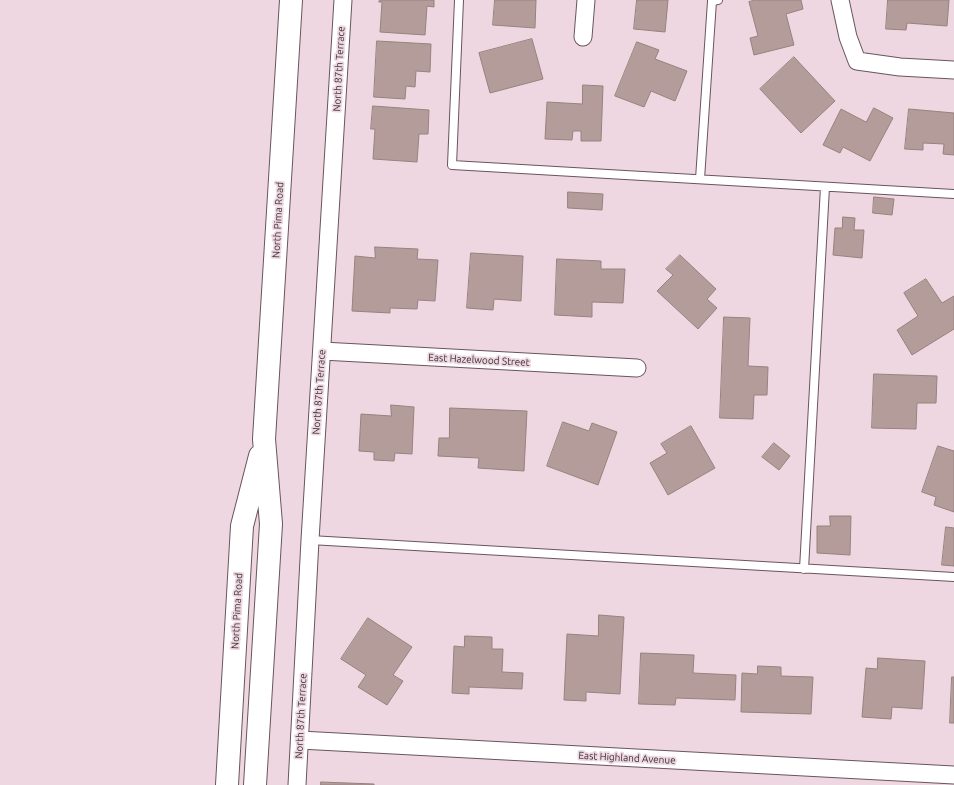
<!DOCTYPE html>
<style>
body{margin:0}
canvas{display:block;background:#eed7e0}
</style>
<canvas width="954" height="785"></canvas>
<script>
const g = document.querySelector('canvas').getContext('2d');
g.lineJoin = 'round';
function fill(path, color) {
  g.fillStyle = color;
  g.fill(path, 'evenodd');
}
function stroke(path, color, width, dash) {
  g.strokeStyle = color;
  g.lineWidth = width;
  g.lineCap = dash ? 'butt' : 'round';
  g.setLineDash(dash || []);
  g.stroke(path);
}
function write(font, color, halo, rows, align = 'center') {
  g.font = font + ' Ubuntu,sans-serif';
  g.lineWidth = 3.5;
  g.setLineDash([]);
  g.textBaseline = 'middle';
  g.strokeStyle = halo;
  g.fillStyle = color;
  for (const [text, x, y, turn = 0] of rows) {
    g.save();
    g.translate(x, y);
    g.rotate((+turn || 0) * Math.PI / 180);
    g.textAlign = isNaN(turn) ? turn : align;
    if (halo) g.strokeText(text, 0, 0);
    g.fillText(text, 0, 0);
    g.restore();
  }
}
const building = new Path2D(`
 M380,0H434V7L427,6L425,35L380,32L382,2H379Z
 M495,0H536L535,28L493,25Z
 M637,0H668L665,32L634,29Z
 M755,0H801L803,9L786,14L794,45L754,55L750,38L758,36L749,2Z
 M888,0H949L947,26L907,23L906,30L886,29Z
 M532,39L543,79L490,93L479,53Z
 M377,41L431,44L430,72L416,71L415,87L406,86L405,99L374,97Z
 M637,42L659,50L655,59L687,71L675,101L651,91L644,107L615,96Z
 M794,57L835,101L801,133L760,89Z
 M583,85L603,86L601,141H581V131H573L572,140L545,139L547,102L582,104Z
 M373,106L429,110L428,134H419L417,162L373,159L375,129H371Z
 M874,108L893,118L870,161L843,147L840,153L823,145L841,109L866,122Z
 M909,109L954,113V155L943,154L944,144L923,143V150L905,149Z
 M568,192L603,194L602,210L568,208Z
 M874,197L894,199L892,215L873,213Z
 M843,217L855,218L854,230H864L862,258L833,255L835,228H842Z
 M375,247L418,249L417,259L438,260L435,301L418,300L417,309L390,308V313L352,311L355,256L375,258Z
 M471,253L523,256L521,301L494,299L493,310L467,308Z
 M680,255L716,289L707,299L717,308L698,329L657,291L673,275L666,269Z
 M557,259L601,261V269H625L623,303L592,302V317L555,315Z
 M926,279L942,303L954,296V329L912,355L897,330L918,316L904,293Z
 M724,317L750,318L748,366L768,367L767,395H754L753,419L720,418Z
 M874,374L937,376L936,403H917L916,429L872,428Z
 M391,405L414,407L412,454L395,453L394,461L374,460V452L359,451L361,414L391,416Z
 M450,408L527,411L524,471L478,468L479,458L438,456L439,438H449Z
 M563,422L589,431L592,423L617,432L598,485L547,466Z
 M691,426L715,468L668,495L650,463L667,453L661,444Z
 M774,443L790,456L779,470L762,457Z
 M938,446L954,451V512L934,505L936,497L922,492Z
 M830,516H851L850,555L817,553V526H830Z
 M946,527L954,528V566L942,565Z
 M599,615L624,617L620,694L586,692V701L564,700L567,634L598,636Z
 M368,618L412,647L393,675L403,681L387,705L358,687L366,675L341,659Z
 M465,636L492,637V649H503L502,672L523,673L522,689L469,687V694L452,693L454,646L464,647Z
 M641,653L694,655L693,673L736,675L735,700L676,698L675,705L639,704Z
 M878,658L925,661L922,709L892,707L891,719L862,717L866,668L877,669Z
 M758,666L781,667V676L813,677L811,714L741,712L742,673L757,674Z
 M952,677H954V723H950Z
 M321,782L374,784V785H321Z`);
fill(building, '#b39c99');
stroke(building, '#98827f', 1);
const lane = new Path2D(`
 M459,0L452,165L954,194
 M700,179L712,1L718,0
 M310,540L954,577
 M804,569L825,187`);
const street = new Path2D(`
 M840,0L848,37L857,61L900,67L954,70
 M583,37L586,0
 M322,351L637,368
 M300,740L954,775
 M297,785L310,540L343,0`);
const secondary = new Path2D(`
 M227,785L242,526L260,456
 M255,785L271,524L264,439L291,0`);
stroke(lane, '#69555d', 10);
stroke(street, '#69555d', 19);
stroke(secondary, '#69555d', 24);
stroke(lane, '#fff', 8);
stroke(street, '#fff', 17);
stroke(secondary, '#fff', 22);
write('10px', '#382f33', '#eed7e0', [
 ["North 87th Terrace",339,69,-87],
 ["North Pima Road",278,220,-87],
 ["East Hazelwood Street",479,360,3],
 ["North 87th Terrace",319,392,-86],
 ["North Pima Road",237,611,-87],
 ["North 87th Terrace",301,716,-87],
 ["East Highland Avenue",627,758,3]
]);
</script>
